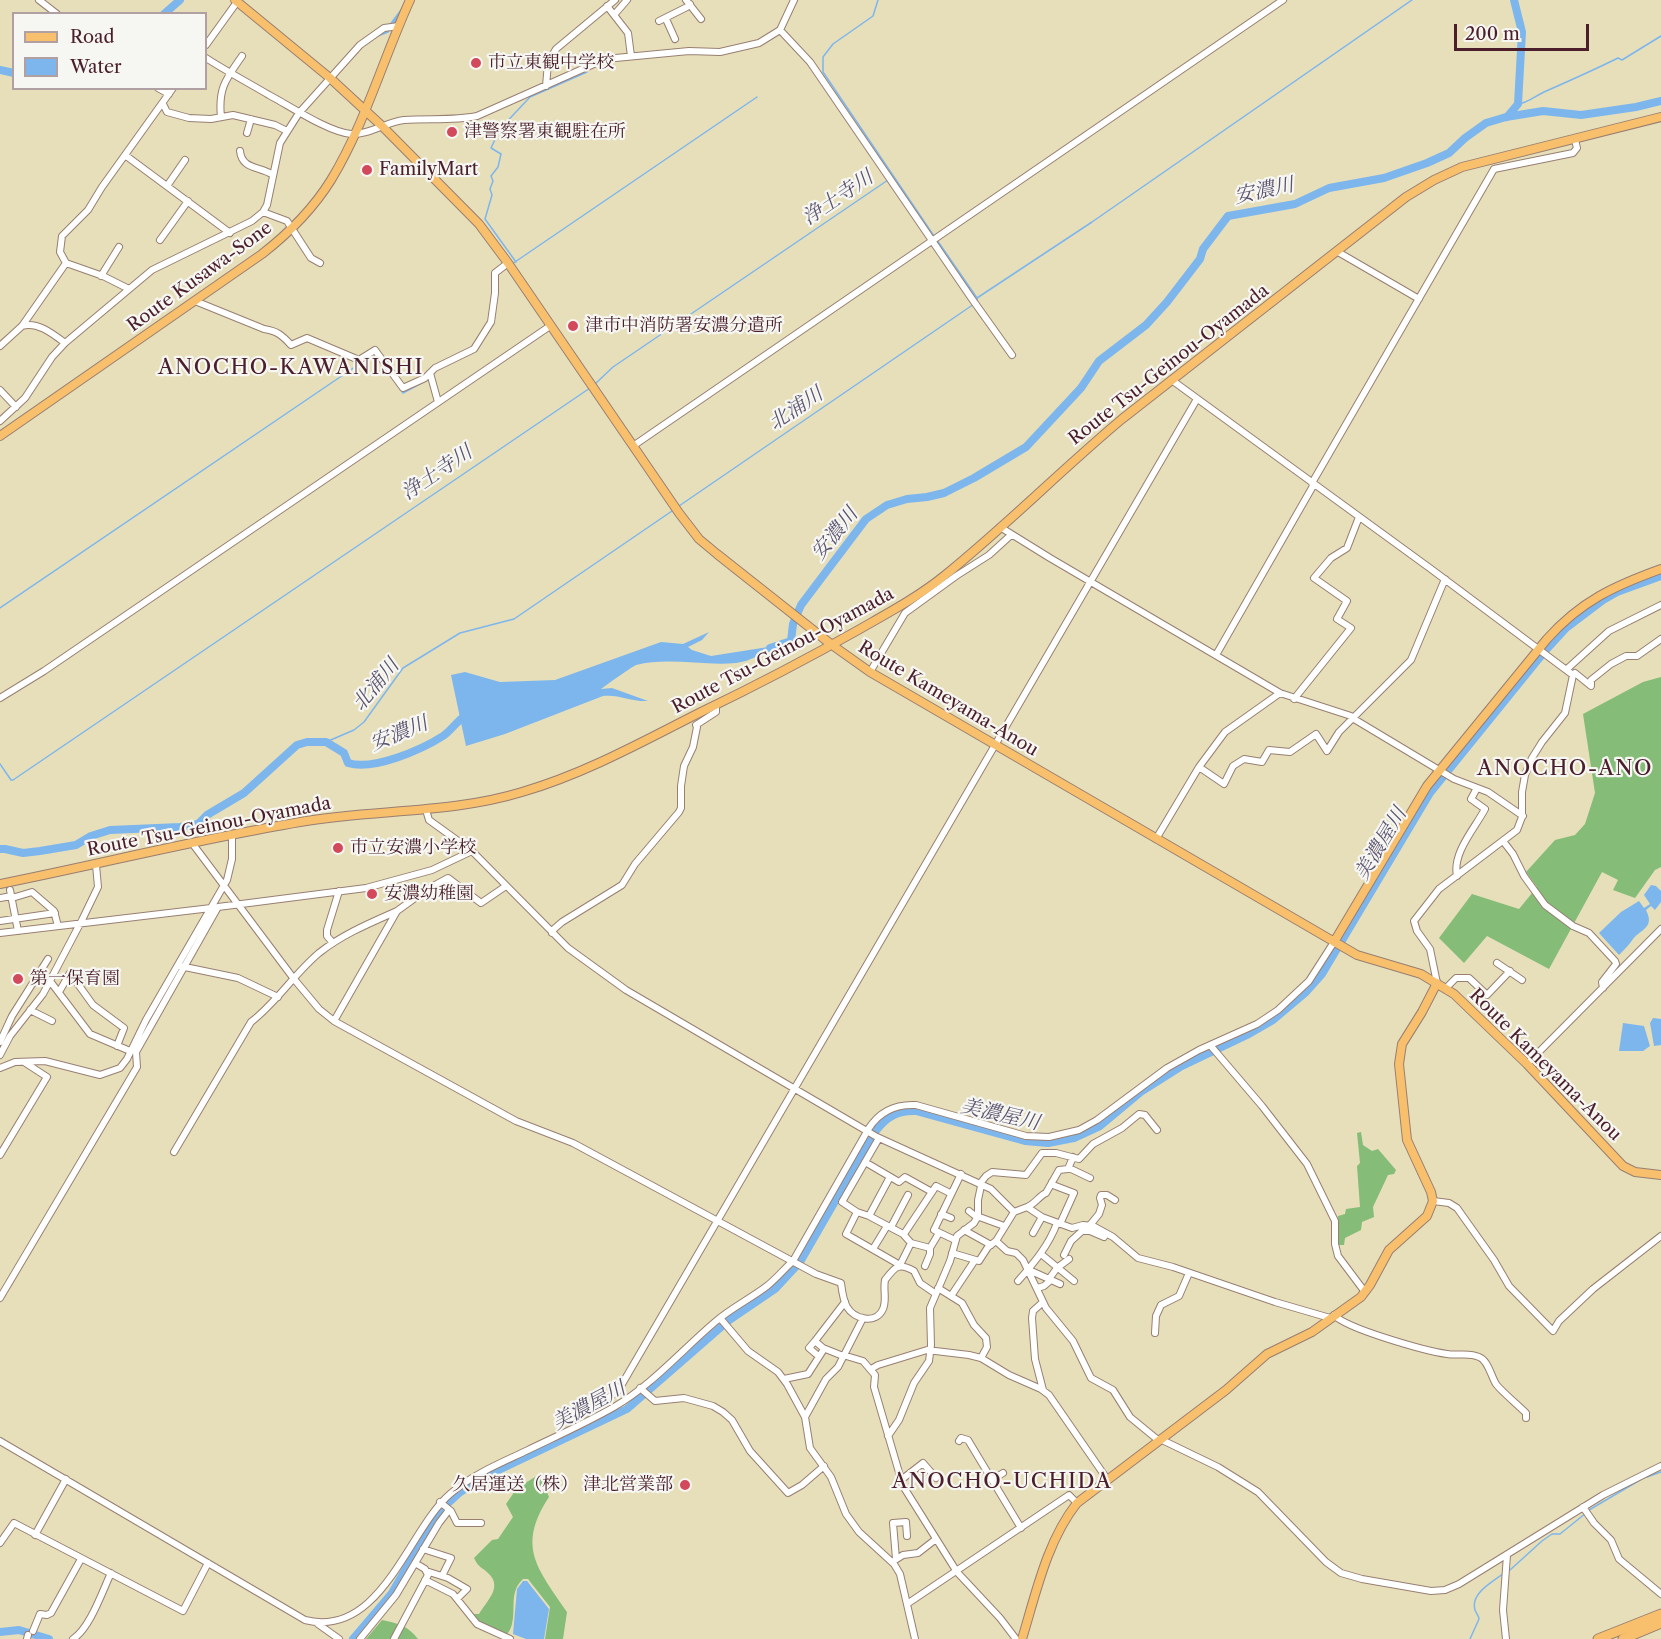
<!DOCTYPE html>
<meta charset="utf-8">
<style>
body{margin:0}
#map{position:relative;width:1661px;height:1639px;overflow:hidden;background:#e7dfba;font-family:"Libre Caslon Text",serif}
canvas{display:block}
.legend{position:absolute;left:12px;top:12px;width:195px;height:78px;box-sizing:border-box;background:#f6f6f2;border:2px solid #b1a0a2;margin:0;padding:8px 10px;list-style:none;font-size:18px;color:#4a1f2b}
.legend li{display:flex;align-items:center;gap:12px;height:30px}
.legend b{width:30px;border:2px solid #b1a0a2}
.scale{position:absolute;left:1454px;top:24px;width:135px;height:27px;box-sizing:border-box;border:3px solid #4a1f2b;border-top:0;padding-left:8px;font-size:18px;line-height:21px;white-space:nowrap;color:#4a1f2b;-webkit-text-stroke:4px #f6f6f2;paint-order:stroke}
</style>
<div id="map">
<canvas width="1661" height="1639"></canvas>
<ul class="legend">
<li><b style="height:8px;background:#f8bf6c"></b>Road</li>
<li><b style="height:16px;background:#7db6ed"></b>Water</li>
</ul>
<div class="scale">200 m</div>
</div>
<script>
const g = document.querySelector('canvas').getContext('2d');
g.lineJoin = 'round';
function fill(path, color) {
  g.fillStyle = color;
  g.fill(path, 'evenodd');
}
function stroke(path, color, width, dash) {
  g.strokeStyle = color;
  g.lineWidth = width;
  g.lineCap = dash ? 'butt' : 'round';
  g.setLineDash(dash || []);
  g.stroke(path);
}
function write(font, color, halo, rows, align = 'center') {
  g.font = font + ' "Libre Caslon Text","Noto Serif JP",serif';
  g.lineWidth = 4.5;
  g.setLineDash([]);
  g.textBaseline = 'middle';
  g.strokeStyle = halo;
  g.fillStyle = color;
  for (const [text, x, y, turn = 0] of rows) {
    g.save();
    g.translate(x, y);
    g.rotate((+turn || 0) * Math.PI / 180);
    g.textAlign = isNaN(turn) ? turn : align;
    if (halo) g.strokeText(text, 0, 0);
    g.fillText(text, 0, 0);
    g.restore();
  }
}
fill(new Path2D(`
 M1661,677V867L1655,870L1635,898L1613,890L1618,880L1602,872L1549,969L1487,936L1464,963L1439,938L1472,894L1519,909L1537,887L1526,872L1555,840L1575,835L1585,824L1595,793L1583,714L1643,682Z
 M1361,1132L1363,1145L1372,1151L1378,1149L1396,1170L1394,1174L1388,1175L1373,1207L1374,1217L1362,1222L1361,1230L1345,1238L1344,1245H1339L1338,1216L1345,1214L1346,1209L1360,1207L1357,1166L1360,1163L1357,1133Z
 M540,1474L549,1497C516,1547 538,1569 567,1612L563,1639H545L550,1607L528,1579H523C509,1592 516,1608 512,1624C511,1629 508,1633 505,1637L474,1619L473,1614H479C486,1602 502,1588 490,1575C483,1567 479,1569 474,1558L492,1540L498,1539L513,1517L506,1504L517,1488Z
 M382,1620C398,1623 408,1626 418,1639H366Z`), '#84bc78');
fill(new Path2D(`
 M709,632L702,640L688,647L692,650L711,656L787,644L746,661L736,663C703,666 668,657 636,665C633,666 605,686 601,689L612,688L648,701C632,702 618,694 603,696L505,734L466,746L451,675L465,672L500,682L555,680L661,642L683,644Z
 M1651,885L1656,886L1661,891V902L1655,910L1651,906L1646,910C1655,928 1641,929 1633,939C1629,945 1625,949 1619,955L1599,933L1621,912L1639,901L1644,908L1650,904L1644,895Z
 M1653,1018L1661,1019V1045L1654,1046L1650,1023Z
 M1623,1023L1644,1026L1650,1046L1643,1051H1619Z
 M523,1581H527L549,1609L544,1639H526L513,1634L517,1589Z`), '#7db6ed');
stroke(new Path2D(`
 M878,0L873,16L833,44L823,57V72L934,236
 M1518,104C1528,103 1535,96 1544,92C1569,81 1594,70 1618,58L1622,60L1661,36
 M937,240L977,298
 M516,262L485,219L492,195L490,189L493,181L491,176L498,167L501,154L491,148L500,129L530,97L587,72
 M512,264L757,97
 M977,301V298L1092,222L1412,0
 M594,385L613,367L888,180
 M400,389L403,393L429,379
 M679,506L974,304
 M0,608L374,354L394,380
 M326,742L354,730L364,722L403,668L460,633L514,619L672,511
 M0,764L11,780H13L590,388
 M1647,1477L1661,1472
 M1589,1510L1640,1480
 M1510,1570L1542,1541L1552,1534H1560L1586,1513
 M1470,1639L1479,1619C1479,1616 1476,1613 1475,1610C1470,1593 1493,1582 1504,1573`), '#7db6ed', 1.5);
stroke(new Path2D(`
 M379,34L387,31L402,11`), '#7db6ed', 4.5);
stroke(new Path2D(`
 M164,14L180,0
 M0,70L14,73
 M1507,117L1518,104L1522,32L1514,0
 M770,648L791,641L793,624L801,605L866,519L887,505L907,499L927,497L944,493L974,478L1026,447L1081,388L1099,361L1146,325L1167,302L1200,259L1203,249L1228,216L1295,204L1329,188L1384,178L1427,163L1449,153L1465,138L1486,123L1506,117L1543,111L1581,115L1636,107L1661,101
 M0,849H5L23,853L40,851L76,845L91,836L110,830L180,827L198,824L207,815L244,793L297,745L307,742H326L336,748L344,753L348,763C373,771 421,750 443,736C452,730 457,720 468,714
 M0,1632L19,1630L49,1639
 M353,1639L392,1593L430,1527L447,1504L459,1493L482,1478L627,1409L728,1321L775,1289L800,1262L875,1132C886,1117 898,1110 916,1111L1025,1141L1048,1143L1074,1138L1100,1126L1142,1091L1180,1067L1247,1035L1273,1020L1305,993L1322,974L1430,793L1545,651L1566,628L1603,600L1617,592L1661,576`), '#7db6ed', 8);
const minor = new Path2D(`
 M39,0L57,14
 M686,0L701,19
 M607,6L628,33L631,56
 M614,15L627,0
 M666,19L675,39
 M659,21L687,7L690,4
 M780,30L810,62L972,299L1012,355
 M206,45L237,2
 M206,58C226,71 247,82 269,95C290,106 328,132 351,134C369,135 386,122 404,120C429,118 453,121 477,116L605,59L689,51L720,52L759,43L780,30L794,0
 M546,86L548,63L556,49L615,0
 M158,88L169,94
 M163,104L167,112L189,118L211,119L233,115L275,125L287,131
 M221,117C218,88 226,79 242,56
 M247,133L251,119
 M240,151C242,170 260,166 273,175
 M125,155L230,233
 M167,186L185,160
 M263,212L287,221L311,258L320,263
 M160,240L188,201
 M1338,252L1419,299
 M101,276L119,247
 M129,289L103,276L66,263L60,252L62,236L88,210L102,187L173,88
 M195,301L264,329C277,331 282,335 291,345L307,338L359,360L375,350L403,388L425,378L435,368L474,349L491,322L495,293V273L508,263
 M22,326C37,321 53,334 65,343
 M0,346L22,326L66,263
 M430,373L438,402
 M1173,381L1431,569L1573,675L1565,713L1542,742L1532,758L1525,775L1522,792V817L1517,830L1439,889L1414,921L1417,931L1430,949L1437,983
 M0,390L16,407
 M0,421L25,398L52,357L65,343L152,270L252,221L263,212L267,205L280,143L299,113L360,45L384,28L399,26
 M633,446L1283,0
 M1000,527L1050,558L1280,693L1351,716L1354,719L1454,779L1488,792L1523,816
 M1216,655L1313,486L1312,483L1494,169L1573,153L1577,148L1575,140
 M1567,669L1609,631L1661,605
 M870,672L905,613L956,576L989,555L1011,535
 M1573,675L1575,673L1591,686V680L1611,664L1626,656H1637L1661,639
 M0,698L44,671L550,326
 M1294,699L1351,628L1337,619L1347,601L1314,578L1331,558L1347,548L1359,517
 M1199,767L1224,784L1233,766L1244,759L1262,762L1269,750L1290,752L1316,734L1327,751L1339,732L1411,660L1445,579
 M426,810L429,820L472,851L568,948L626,990L877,1137L991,1189L1014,1212L1027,1207L1042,1217L1072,1228L1083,1225L1093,1226L1113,1237L1138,1258L1173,1267L1275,1302L1330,1318
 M1156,839L1199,767L1225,732L1280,693
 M1503,841L1513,854L1524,876L1545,905L1573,926L1589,933L1615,961L1616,964L1602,982L1603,988
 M192,843L294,979L319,1009L334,1021L516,1121L573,1143L816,1274L841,1283C842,1291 843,1300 847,1307C854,1319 876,1325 883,1309C887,1300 883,1290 885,1280C895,1267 898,1262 914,1271L920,1283L936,1294
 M1457,876C1452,853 1475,828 1485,809L1471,799L1477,788
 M10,890L18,931
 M0,898L12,896
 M12,898L32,892L54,911L58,926
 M0,921L55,913
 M0,933L211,908
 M552,933L554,929L562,922L622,885L635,864L679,812L681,808V786L684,766L693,747L697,727L696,725L716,712V705
 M333,943L327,936V930L339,891
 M1497,963L1522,980
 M180,966L238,978L278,997
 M39,975L50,981L90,1034L130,1051
 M1446,988L1456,978H1469L1487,995L1510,971
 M59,992L70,973L93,1005L124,1028L117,1046
 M30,1010L52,1021
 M334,1021L397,911L426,890L448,878L481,903L506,886
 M0,1042L12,1016L48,959
 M1210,1045L1262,1106L1307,1164L1335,1221V1244L1338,1256L1365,1292
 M136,1052L218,907L366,888L432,870L472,851
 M0,1055L10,1036L43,994L82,920L98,887L96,865
 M1527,1064L1661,929
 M0,1068L15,1062L45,1061L100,1075L120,1068L127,1059L146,1020L227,880L232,859V836
 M879,1138L842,1202L857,1212L869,1216L903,1234L911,1243L930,1248L939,1233
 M174,1152L251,1022C277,1002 294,974 319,953C343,934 370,923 397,911
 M0,1155L47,1077L24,1062
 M865,1162L899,1182L905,1177L932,1192
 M1069,1168L1090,1178
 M1052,1182L1053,1185L1074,1193L1060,1224
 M1433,1201L1449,1203L1457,1208L1494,1260L1509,1286L1553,1331L1559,1321L1593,1289L1661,1236
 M1027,1207C1035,1204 1039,1196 1046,1193L1059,1170L1068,1169L1073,1157
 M969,1211L974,1215L1004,1226
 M857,1212L846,1234L900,1265L911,1243
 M941,1214L951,1218
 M869,1216L890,1177
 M1090,1225L1099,1214L1102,1205L1100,1198L1101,1195H1107L1115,1200
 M891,1227L908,1195
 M964,1230L991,1245
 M1033,1233L1042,1217
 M904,1234L936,1186L950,1193
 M955,1240L934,1230L961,1174
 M996,1241L1007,1251L1016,1253L1023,1260L1046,1308L1073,1341L1091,1378L1113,1390L1130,1417L1158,1440
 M873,1249L887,1226
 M952,1253L979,1261L988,1247L996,1241L1014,1212
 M1041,1254L1074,1281
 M1064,1255L1071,1241L1082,1231H1090L1104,1237
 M925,1266L930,1254V1248
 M1029,1270L1060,1284
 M1049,1279L1057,1268L1069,1259
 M1018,1281C1034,1263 1049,1245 1057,1223
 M938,1288L962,1303L974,1325L986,1338L987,1347L981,1358
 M1037,1288L1044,1286L1051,1280
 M951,1296L975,1260
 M0,1298L137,1067L136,1052L134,1050
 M1042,1303L1033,1311L1032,1318L1035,1359L1043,1390
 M1334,1315C1347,1329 1426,1351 1447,1354C1458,1356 1469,1352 1479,1357C1488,1360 1491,1376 1496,1384C1501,1391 1518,1405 1526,1413V1418
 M720,1318L748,1351L778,1372L787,1384L805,1417L810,1448L831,1477L846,1514L859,1532L894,1564L900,1574L915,1639
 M1155,1333L1156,1316L1161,1305L1179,1296L1189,1273
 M815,1341L809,1348L816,1354
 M843,1355L863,1361L875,1375L874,1387L903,1486L957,1572L1000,1618L1016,1639
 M843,1356L823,1348L815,1341L845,1302
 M871,1369L878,1365L927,1350L969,1355L981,1358L1009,1375L1041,1389L1049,1395L1107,1479
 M784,1379L808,1374L824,1349
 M640,1388L655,1401L684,1398L713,1406L723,1412L732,1420L750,1451L788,1493L802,1485L824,1466
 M605,1400L618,1391L1197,399
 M805,1417L826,1379L838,1367L863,1318
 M888,1436L899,1420L914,1383L929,1361L931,1345L930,1308L950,1261L957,1236L974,1223L978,1216V1200L982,1181L986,1176L992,1172L1026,1175L1042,1153H1056L1079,1159L1093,1144L1122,1128L1139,1114L1145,1115L1157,1130
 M1160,1439L1218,1467L1258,1492L1326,1562L1341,1573L1362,1579L1431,1591L1445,1590L1459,1584L1603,1495L1661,1466
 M0,1441L305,1620C381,1639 408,1530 450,1494C473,1474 501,1463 528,1450C557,1436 586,1423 614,1407C652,1385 682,1350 715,1322C731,1308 750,1299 767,1286C777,1278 784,1269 793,1261L869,1128C880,1111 896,1104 916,1105L1026,1136L1049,1137L1079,1130L1097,1120L1167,1068L1199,1050L1257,1024L1278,1010L1309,981L1334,942
 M959,1441L961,1438L968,1440L1021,1528
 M901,1480L923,1463L936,1478
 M992,1480L1003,1473
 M440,1502L451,1511L457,1523H481
 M1583,1507L1594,1523L1611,1540L1619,1559L1661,1594
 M35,1535L66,1479
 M0,1543L14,1523L183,1611L208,1563
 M423,1549L451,1558L442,1576
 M896,1559L893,1523L906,1522L907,1536
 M895,1560L903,1555L918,1553L936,1539
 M426,1571L448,1578L467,1589L457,1599
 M425,1580L453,1594L477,1624L510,1639
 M907,1604L1069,1495L1077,1503
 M318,1624L339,1639
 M33,1631L40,1614L47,1615L51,1613L81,1559
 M27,1639L28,1635
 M73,1639C90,1628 102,1592 111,1573
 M360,1639L396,1595L439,1523L449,1510
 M394,1639L428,1575L425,1569L415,1563
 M1506,1639L1503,1610L1507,1555`);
const major = new Path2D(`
 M235,0L330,78L382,126L479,224L508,263L679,513L699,539L717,554L832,645L870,672L920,701L1357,955L1421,974L1454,994L1527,1064L1623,1166L1635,1172L1661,1175
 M0,436L262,254C289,233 313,209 331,180C365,124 383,59 410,0
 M0,884C100,864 199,839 300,822C374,809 450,814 522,792C584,774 642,742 699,713C753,687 807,659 860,629C888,613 918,597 944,576C1006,526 1061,470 1122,419L1406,197L1434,180L1462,167L1661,117
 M1334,942L1427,786L1547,639C1581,601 1614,586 1661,569
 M1022,1639C1036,1593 1047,1541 1077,1503L1226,1390L1267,1354L1312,1332L1361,1297L1370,1285L1389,1250L1427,1216L1433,1201L1431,1192L1407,1140L1399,1064L1402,1044L1422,1012L1437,983`);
const highway = new Path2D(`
 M1598,1639L1661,1614
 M1623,1639L1661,1623`);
stroke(minor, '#987f72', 8);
stroke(major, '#987f72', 10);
stroke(highway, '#987f72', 11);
stroke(minor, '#fff', 6);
stroke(major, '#f8bf6c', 8);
stroke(highway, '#f8bf6c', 9);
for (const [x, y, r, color] of [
 [476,63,6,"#d1495b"],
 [452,132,6,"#d1495b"],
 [367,170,6,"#d1495b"],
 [573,326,6,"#d1495b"],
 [338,848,6,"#d1495b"],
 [372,894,6,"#d1495b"],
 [18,979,6,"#d1495b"],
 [685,1485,6,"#d1495b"]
]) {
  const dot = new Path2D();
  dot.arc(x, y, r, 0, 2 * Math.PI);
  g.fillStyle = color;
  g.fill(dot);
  stroke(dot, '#f6f6f2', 2);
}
write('18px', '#4a1f2b', '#f6f6f2', [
 ["市立東観中学校",488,63],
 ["津警察署東観駐在所",464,132],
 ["FamilyMart",379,170],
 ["津市中消防署安濃分遣所",585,326],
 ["市立安濃小学校",350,848],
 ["安濃幼稚園",384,894],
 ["第一保育園",30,979],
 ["久居運送（株） 津北営業部",673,1485,"right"]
], 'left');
write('18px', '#4a1f2b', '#f6f6f2', [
 ["Route Kusawa-Sone",200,277,-36],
 ["Route Tsu-Geinou-Oyamada",1169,365,-38],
 ["Route Tsu-Geinou-Oyamada",783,651,-28],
 ["Route Kameyama-Anou",948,699,31],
 ["Route Tsu-Geinou-Oyamada",209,827,-11],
 ["Route Kameyama-Anou",1545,1065,45]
]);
write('italic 20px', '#5c546f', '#f6f6f2', [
 ["安濃川",1264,191,-12],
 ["浄土寺川",838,198,-34],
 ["北浦川",796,409,-34],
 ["浄土寺川",437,473,-34],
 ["安濃川",835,534,-51],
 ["北浦川",376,685,-50],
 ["安濃川",399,734,-22],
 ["美濃屋川",1381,844,-59],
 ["美濃屋川",1000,1115,13],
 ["美濃屋川",589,1406,-28]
]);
g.letterSpacing = '1.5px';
write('21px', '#4a1f2b', '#f6f6f2', [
 ["ANOCHO-KAWANISHI",291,368],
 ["ANOCHO-ANO",1565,769],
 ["ANOCHO-UCHIDA",1002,1482]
]);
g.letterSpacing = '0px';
</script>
